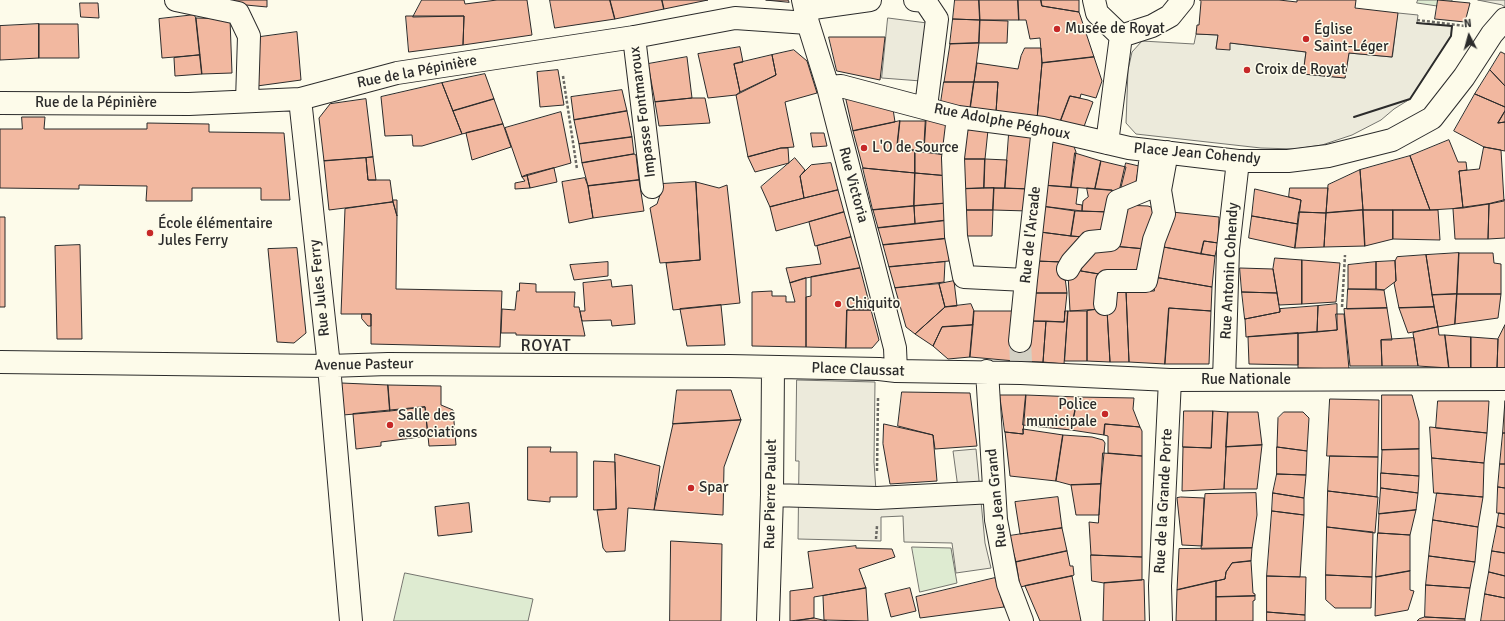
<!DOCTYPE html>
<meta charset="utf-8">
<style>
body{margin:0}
#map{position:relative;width:1505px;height:621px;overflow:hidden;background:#fdfbea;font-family:Signika,sans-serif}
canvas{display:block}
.north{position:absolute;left:1449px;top:16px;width:40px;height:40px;-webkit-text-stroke:3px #fdfbea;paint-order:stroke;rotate:354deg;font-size:11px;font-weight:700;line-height:16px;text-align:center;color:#2b2b2b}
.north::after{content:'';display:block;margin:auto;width:14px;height:18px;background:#2b2b2b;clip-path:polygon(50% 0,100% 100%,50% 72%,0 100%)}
</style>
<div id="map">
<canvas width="1505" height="621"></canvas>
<div class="north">N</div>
</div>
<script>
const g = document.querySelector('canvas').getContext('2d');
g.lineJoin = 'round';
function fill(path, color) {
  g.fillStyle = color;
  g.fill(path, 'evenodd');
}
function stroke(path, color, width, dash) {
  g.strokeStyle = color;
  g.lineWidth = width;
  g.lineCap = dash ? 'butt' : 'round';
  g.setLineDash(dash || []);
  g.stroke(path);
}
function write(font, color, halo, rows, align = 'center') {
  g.font = font + ' Signika,sans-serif';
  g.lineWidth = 3;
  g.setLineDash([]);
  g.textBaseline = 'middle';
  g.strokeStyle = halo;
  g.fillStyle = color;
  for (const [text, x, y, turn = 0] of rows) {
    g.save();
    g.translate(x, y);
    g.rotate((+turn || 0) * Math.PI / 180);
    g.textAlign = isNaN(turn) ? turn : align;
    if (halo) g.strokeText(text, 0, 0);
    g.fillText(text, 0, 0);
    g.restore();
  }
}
const green = new Path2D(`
 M1418,0H1452V1L1437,6L1417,3Z
 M912,547L951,548L957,583L920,592Z
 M405,573L533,599L528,621H394Z`);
fill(green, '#deebd1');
stroke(green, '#74746e', 1);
const parking = new Path2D(`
 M1478,0H1505V7L1502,5Z
 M1398,13L1418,15L1417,23L1452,26L1451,36L1410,99L1394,109L1381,120L1352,135L1322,145L1295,149L1261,148L1136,134L1126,123L1128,70L1132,52L1142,41L1194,44L1196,34L1218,35L1216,48L1230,43L1306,52L1303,74L1345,78L1349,53L1392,57Z
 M888,18L927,23L921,81L882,78Z
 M797,380L875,382L874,462L876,491L958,488L953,451L976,449L985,543L991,568L956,573L952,543L904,542L903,516L881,517V541L798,539L799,461H796Z`);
fill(parking, '#eceadb');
stroke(parking, '#74746e', 1);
const building = new Path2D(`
 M225,0H267V7L225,3Z
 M422,0H464L465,4L497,0H527L532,35L463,45L464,16L413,17Z
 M550,0H610L615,19L555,28Z
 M610,0H662L664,9L615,19Z
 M662,0H708L664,9Z
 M766,0H788L789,2Z
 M955,0H979L980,20L953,19Z
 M979,0H1018L1019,20H980Z
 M1018,0H1041L1042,6L1079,12L1094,57L1042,63L1040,38L1030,39L1026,20H1019Z
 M1041,0H1079V12L1042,6Z
 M1200,0H1279L1297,2V0H1356L1355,8L1398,13L1392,57L1349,53L1345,78L1303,74L1306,52L1230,43V50L1216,49L1218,35L1196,34L1197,25H1199L1201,2Z
 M1438,0L1470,3L1465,22L1435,19Z
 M80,3H98L99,18L81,17Z
 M194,15L196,18L200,55L162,58L159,19Z
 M406,16H464L463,45L409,52Z
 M196,18L230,19L232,73L202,74Z
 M953,19L980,20L979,43L950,44Z
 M980,20L1008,21L1007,43H979Z
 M39,24V58L0,60V26Z
 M39,24H78L79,58H39Z
 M297,32L301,80L257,86L260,37Z
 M829,37H885L880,80L837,71Z
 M979,43L974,82H944L950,44Z
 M740,47L743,62L734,64L740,92L736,95L708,98L698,54Z
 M1025,48H1041L1042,63L1037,119L996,112L998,82H974L977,63L1018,69L1021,56Z
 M794,50L807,61L817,93L785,102L794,147L781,148L748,157L736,95L776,75L772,55Z
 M1501,52L1505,54V86L1490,70Z
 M200,55L202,74L175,76L174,58Z
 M772,55L776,75L740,92L734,64Z
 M687,57L692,98L655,102L648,64Z
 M1094,57L1102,81L1096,98L1081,94L1080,98L1070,96L1059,125L1037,119L1042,63Z
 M558,70L564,105L540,107L537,72Z
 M1490,70L1505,86V107L1475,94Z
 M485,74L494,99L453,111L442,83Z
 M944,82H974L970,110L945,108L941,101Z
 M974,82H998L996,112L970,110Z
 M442,83L462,134L422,146H413L412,135L385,136L381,97Z
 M622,90L627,111L574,120L571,97Z
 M1475,94L1505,107V111L1498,123L1505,122V151L1484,147L1454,131Z
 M1070,96L1088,100L1093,102L1082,132L1059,125Z
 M692,98H705L710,123L659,126L655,102Z
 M848,98L893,109L895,122L853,131L846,100Z
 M366,99L373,157L324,161L319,118L330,104Z
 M494,99L503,124L462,134L453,111Z
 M627,111L632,137L579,144L574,120Z
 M1505,111V122L1498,123Z
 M561,112L571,163L522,177L505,128Z
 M926,115L951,122L946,155L924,151Z
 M22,117H45L44,129H147V123L209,124V132L284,133L290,200H261V188H192V201H146L147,186L79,185V189L0,188V129H22Z
 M900,121H926L924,151L897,148Z
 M900,121L897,148L915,151V173L863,168L853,131Z
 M503,124L511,147L472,160L466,133Z
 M960,128L988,130L985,159H959Z
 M811,133H824L827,146L813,147Z
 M1009,134H1034L1030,189L1005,188Z
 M632,137L634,154L582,163L579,144Z
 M1046,139L1073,144L1076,152L1071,187L1042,185Z
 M1449,140L1458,162H1466L1467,170L1459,171L1463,208L1430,210L1410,156Z
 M1484,147L1501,150L1504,201L1489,204L1463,208L1459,171L1479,169Z
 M781,148H788L789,163L755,172L748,157Z
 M915,151L946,155L949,176L915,173Z
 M1075,153L1101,161L1095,189L1071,187Z
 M634,154L636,155L639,180L588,186L582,163Z
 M1410,156L1430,210H1363L1360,170Z
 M373,157L376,180H368L366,158Z
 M366,158L368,180H390L393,202L329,210L324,161Z
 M795,158L805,170L800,176L804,198L770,207L761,187Z
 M959,159H985L984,188L959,189Z
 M985,159L1007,160L1005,188H984Z
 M1101,161L1126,167L1120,191L1095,189Z
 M831,163L838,190L804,198L800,176L811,165Z
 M1126,163L1139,166L1134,192L1120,189Z
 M554,168L557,182L530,188L527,175Z
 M863,168L915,173L914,206L873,210Z
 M1360,170L1363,210L1326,213L1328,185Z
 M915,173L949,176L948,203L914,206Z
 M527,175L530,188L515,189V183L525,181L522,177Z
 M585,178L588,186L593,218L569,223L562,182Z
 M639,180L644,211L593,218L588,186Z
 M696,182L719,188L727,185L740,303L673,310L666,263L700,260Z
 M696,182L700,260L660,263L650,208L657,204L661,192V184Z
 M1042,185L1078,188L1076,204L1082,205V211L1041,206Z
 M994,188L993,210H959V189Z
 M994,188L1030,189L1028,211L993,210Z
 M1087,188L1112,190L1110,212L1082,211L1083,201L1088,197Z
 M1290,188H1328L1326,213L1299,212L1301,200L1289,197Z
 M1255,189L1301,200L1298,224L1252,216Z
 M838,190L844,212L776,231L770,207Z
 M393,200H397V216L393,202Z
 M1505,200V238L1488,239L1489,204Z
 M393,202L397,216L396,289L502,291L500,347L371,344V314H341L345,209Z
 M950,203V220L915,224L914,206Z
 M1489,204L1488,239H1455L1453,209Z
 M1124,205L1148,206L1159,210L1146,249L1112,246Z
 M914,206L915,224L878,228L873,210Z
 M1041,206L1075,211L1071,236L1040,232Z
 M959,210H993L992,236H960Z
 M1363,210H1393V239L1365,246Z
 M1363,210L1365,246L1324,247L1326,213Z
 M1393,210H1438L1440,240L1393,239Z
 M1075,211L1110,212L1107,235L1084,237L1071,236Z
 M844,212L851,237L815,246L809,222Z
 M1172,212L1219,217L1218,243L1204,241L1201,254L1158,246Z
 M1299,212L1326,213L1324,247L1295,248Z
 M1252,216L1298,224L1295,248L1249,238Z
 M0,217H5V307H0Z
 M950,220L952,238L883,245L878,228Z
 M1040,232L1071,236L1084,237L1063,262L1035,261Z
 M851,237L860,268L806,278L790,283L786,268L821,264L817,246Z
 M952,238L949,261L889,267L883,245Z
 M1204,241L1218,243L1215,256L1201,254Z
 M80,245L82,339H57L55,246Z
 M1112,246L1146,249L1142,276L1099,274L1081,271V257Z
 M1158,246L1215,256L1212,287L1154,277Z
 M297,248L306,333L294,343L277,342L268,249Z
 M1459,253L1457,294L1432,295L1426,255Z
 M1459,253H1493L1494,263L1501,264V294H1457Z
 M1426,255L1434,307L1399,308L1394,283L1396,281L1395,261L1397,257Z
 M1275,258L1302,260V304L1279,305L1273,269Z
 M1302,260L1340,263L1336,302L1302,304Z
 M1035,261L1063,262L1067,293H1031Z
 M1395,261L1396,281L1384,290L1376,289V262Z
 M608,262V276L574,280L570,265Z
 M945,262L944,282L895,288L889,267Z
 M1376,262V289H1348V265Z
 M860,268L871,310H847L846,348L806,347V297L811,296V277Z
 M1240,268L1273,269L1277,293L1242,292Z
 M1081,271L1099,274L1100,309L1070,311L1068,274Z
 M1154,277L1212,287L1211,311L1169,308L1165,364L1129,362L1126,291H1154Z
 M806,278V347L752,346V292L772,291V296H786V302H795L790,283Z
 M611,280L612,287L632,285L635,324L612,326L611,320L582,321L580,311H585L583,283Z
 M954,281L957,306L945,307L939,284Z
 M520,283L536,284V292H575L574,307H579L585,336L516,335V333H501L502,309L515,310L517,291H519Z
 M939,284L945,307L915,334L906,327L895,288Z
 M1348,289L1384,290L1387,308L1347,309Z
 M1126,291L1129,362H1110L1107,310L1112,293Z
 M1242,292L1277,293L1280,312L1245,319Z
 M1031,293H1067L1064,322L1027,321Z
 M1457,294L1455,324L1438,327L1432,295Z
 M1457,294H1501L1498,318L1455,324Z
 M971,304L974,311L973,325L942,327L933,346L915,334L945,307Z
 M1337,304V330L1317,332L1318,306Z
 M721,305L725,345L687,346L680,309Z
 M1318,306L1317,332L1246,337L1245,319L1280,312V309Z
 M1434,307L1438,327L1408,333L1399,308Z
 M1169,308L1211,311L1209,364H1165Z
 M1387,308L1392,340H1381L1382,366H1350L1344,309Z
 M1100,309L1107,310L1110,362L1087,361V311Z
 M847,310H871L879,340L872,348H846Z
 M974,311H1014L1015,361L970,357Z
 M1065,311H1068L1064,364L1043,362L1046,321L1064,322Z
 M1068,311H1087V361H1065Z
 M362,314H371V326H368L362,319Z
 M1336,314H1344L1349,369L1298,368V333L1337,330Z
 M1027,321H1046L1043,362L1015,361L1014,342Z
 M973,325L970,357L948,359L933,346L942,327Z
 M1505,325V368H1497L1498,339Z
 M1438,327L1439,335H1445L1449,368L1418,366L1413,333Z
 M1298,333V365L1249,364L1248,337Z
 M1445,335L1471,337V368H1449Z
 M1471,337L1498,339L1497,368H1471Z
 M1414,338L1418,366H1382L1381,340Z
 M341,383L388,385L390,411L343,415Z
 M388,385L441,386V405L453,410L456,445L429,446L425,407L390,411Z
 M677,390H731L741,420L673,424Z
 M902,392L970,393L977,446L935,449L933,435L898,426Z
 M1000,395H1026L1023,434L1005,432Z
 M1026,395L1078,397L1071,430L1023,425Z
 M1382,395H1412L1419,421V449L1382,450Z
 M1078,397L1134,398L1133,409L1140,427L1105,424L1104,435L1071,430Z
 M1330,399L1379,400L1378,457L1327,456Z
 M1438,401H1489L1487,433L1436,428Z
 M1505,401V433H1503Z
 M425,407L428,436L381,442V446L356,449L353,414Z
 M1184,411H1213L1211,448L1183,447Z
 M1213,411L1228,412L1224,489L1182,491L1183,447L1211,448Z
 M1228,412H1258L1262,445L1226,447Z
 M1284,412H1303L1309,418L1307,451L1277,447L1278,418Z
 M741,420L724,467L723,515L654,510L673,424Z
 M884,424L933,435L937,481L890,484L883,444Z
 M1105,424L1140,427L1142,431V456L1108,453V436L1104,435Z
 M1430,427L1487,433L1484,463L1432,458Z
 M1023,429L1063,435L1056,481L1010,476L1005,432L1023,434Z
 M1503,433H1505V464H1500Z
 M1063,435L1092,437L1103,440L1105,443L1101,484L1071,485L1056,481Z
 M1262,445L1257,489H1224L1226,447Z
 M528,447H551L550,452H577V497H550V502L528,500Z
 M1277,447L1307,451L1306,475L1277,474Z
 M1419,449V476L1381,473L1382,450Z
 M1103,453L1142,456V557L1091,555L1089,522L1098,523Z
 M615,454L660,466L654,510L628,508L625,551L606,552L603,548L597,510L616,509Z
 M1330,456L1378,457L1377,497L1328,491Z
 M1432,458L1484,463L1483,497L1434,493Z
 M594,461L615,462L616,509L594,510Z
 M1500,464H1505V488L1498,487Z
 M1381,473L1419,476L1418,493L1381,488Z
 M1277,474L1306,475L1304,498L1273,493Z
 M1101,484L1099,515H1076L1071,485Z
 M1498,487L1505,488V514L1497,513Z
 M1381,488L1418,493L1416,510L1379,514Z
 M1328,491L1378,497L1375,533L1327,527Z
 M1256,493L1257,515L1252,548L1201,549L1205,494Z
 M1273,493L1304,498V515L1272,511Z
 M1437,493L1483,497L1478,527L1433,520Z
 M1058,497L1062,528L1020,534L1015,502Z
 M1181,497L1204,498L1202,546L1182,545L1177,498Z
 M469,503L472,532L438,536L435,507Z
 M1416,510L1410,535L1378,533L1379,514Z
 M1272,511L1304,515L1300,577L1267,576Z
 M1499,513L1505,514V528L1497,526Z
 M1433,520L1478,527L1475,562L1429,556Z
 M1497,526L1505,528V553L1492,551Z
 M1327,527L1373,532L1372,577L1326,575Z
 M1062,528L1067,551L1016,562L1009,536Z
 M1378,533L1410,535V571L1376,577Z
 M671,541L722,544L721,621H670Z
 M856,546V548L892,549L895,557L859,569L866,588L814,597V618L790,621V591L813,588L808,552Z
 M1252,548L1251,561L1232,563L1226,572L1225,579L1177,590L1179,549Z
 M1067,551L1070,566H1073L1074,575L1072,576L1020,587L1016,562Z
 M1492,551L1505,553V576L1489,572Z
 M1091,555L1142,557V580L1104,583L1092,581Z
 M1429,556L1475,562L1470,588L1426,585Z
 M1251,561L1253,593L1255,594V596L1216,597V581L1225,579L1226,572L1232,563Z
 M1410,571V590L1414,591L1408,610L1375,616L1376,577Z
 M1489,572L1505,576V598L1485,594Z
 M1326,575L1372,577L1371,608H1335L1326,600Z
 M1072,576L1081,621H1040L1025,586Z
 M1267,576L1306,577L1305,615L1267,612Z
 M995,578L1004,607L920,618L916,597Z
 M1144,580L1145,621H1103L1104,583Z
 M1216,581V621H1176L1177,590Z
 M1426,585L1470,588L1465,619L1425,617Z
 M866,588L868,621L824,620L823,596Z
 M910,588L916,611L891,617L885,594Z
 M1485,594L1505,598V621H1481Z
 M1255,596V600L1253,601V621H1216V597Z
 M1267,612L1305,615V621H1267Z
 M1425,617L1465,619V621H1417L1419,619Z
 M814,618L827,621H796Z`);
fill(building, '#f2b8a0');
stroke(building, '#2b2b2b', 1);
stroke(new Path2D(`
 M1020,341L1021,362`), '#d3d1c4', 22, [22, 11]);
const minor = new Path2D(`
 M176,0L238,13L249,36L247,101
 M803,0L808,23L828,87L895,348L896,371
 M915,0L925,1L937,19L926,107
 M1094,0L1097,13L1121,36L1107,143
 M806,9L870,0
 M1121,36L1152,26L1170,16L1183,0
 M634,37L652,187
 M828,87L841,86L958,117L1043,128L1129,148L1238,161H1288L1328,156L1392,140L1432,118L1464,77L1492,34L1505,19
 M300,99L329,366L351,621
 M0,103L189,104L300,99L397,73L634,37L735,18L808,23
 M958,117L953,158L956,236L964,277L1026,280
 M1068,269L1072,262L1090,242L1110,240L1118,201L1147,189L1150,163
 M1105,304L1107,281H1146L1154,240L1164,214L1160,190L1167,152
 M1020,341L1026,280L1043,128
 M0,362L329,366L388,364L729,366L879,369L896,371L1021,373L1170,380L1505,379
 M987,371L996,520L1008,584L1022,621
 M1224,380L1228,249L1238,161
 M772,495L877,498L994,492
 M768,621L772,495L773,368
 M1161,621L1160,586L1170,380`);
stroke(minor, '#2b2b2b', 24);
stroke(new Path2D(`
 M1417,20L1465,26
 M563,76L577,169
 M1342,307L1345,255
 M877,471L878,398
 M876,539L877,526`), '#6a6964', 2.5, [3, 2]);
stroke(minor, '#fdfbea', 22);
stroke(new Path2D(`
 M1354,117L1410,99L1451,36L1452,26L1417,23`), '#2b2b2b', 2);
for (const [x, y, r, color] of [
 [1057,29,4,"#c62828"],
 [1306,39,4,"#c62828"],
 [1247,70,4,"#c62828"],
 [864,148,4,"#c62828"],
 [150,233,4,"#c62828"],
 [838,304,4,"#c62828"],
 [1105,414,4,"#c62828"],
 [390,425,4,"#c62828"],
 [691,488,4,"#c62828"]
]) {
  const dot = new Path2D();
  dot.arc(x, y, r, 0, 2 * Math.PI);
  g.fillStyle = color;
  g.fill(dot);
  stroke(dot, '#fdfbea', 1.5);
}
write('15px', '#2b2b2b', '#fdfbea', [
 ["Musée de Royat",1065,29],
 ["Église",1314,30],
 ["Saint-Léger",1314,47],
 ["Croix de Royat",1255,70],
 ["L'O de Source",872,148],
 ["École élémentaire",158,224],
 ["Jules Ferry",158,241],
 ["Chiquito",846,304],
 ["Police",1097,405,"right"],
 ["municipale",1097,422,"right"],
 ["Salle des",398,416],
 ["associations",398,433],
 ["Spar",699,488]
], 'left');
write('15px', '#2b2b2b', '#fdfbea', [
 ["Rue de la Pépinière",417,72,-11],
 ["Rue de la Pépinière",96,103],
 ["Impasse Fontmaroux",643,112,-97],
 ["Rue Adolphe Péghoux",1002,122,11],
 ["Place Jean Cohendy",1197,154,5],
 ["Rue Victoria",853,185,75],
 ["Rue de l'Arcade",1031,235,-84],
 ["Rue Antonin Cohendy",1230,271,-87],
 ["Rue Jules Ferry",320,288,-96],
 ["Avenue Pasteur",364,365,-1],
 ["Place Claussat",858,370,2],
 ["Rue Nationale",1246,380],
 ["Rue Pierre Paulet",771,494,-89],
 ["Rue Jean Grand",997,498,-96],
 ["Rue de la Grande Porte",1164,501,-87]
]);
g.letterSpacing = '1px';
write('17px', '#2b2b2b', '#fdfbea', [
 ["ROYAT",546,347]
]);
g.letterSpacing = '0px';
</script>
